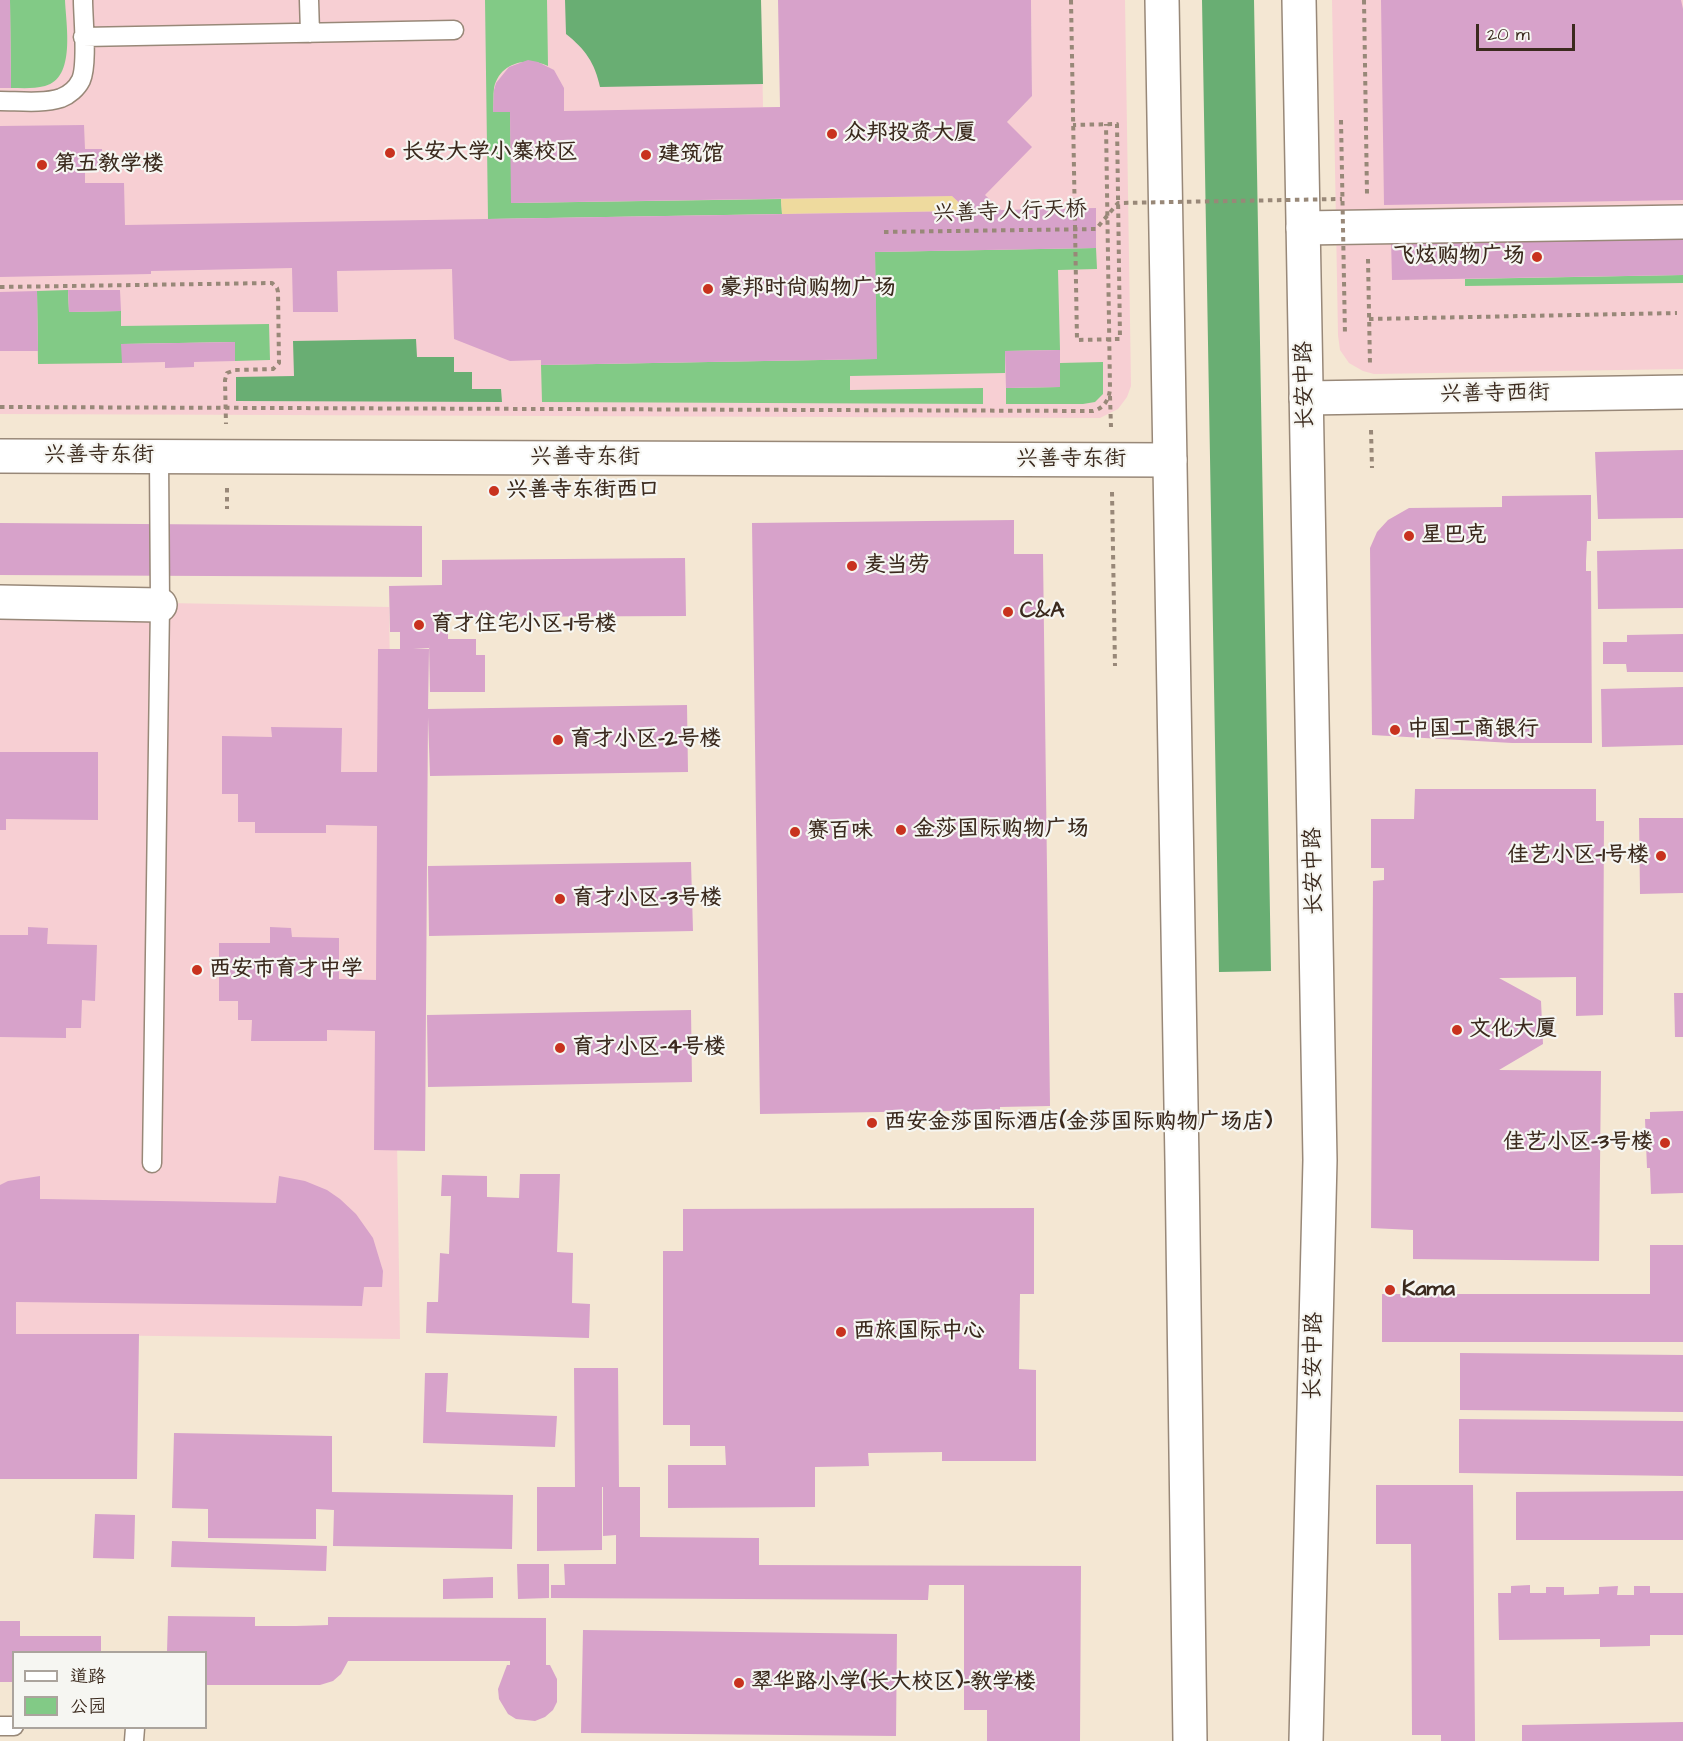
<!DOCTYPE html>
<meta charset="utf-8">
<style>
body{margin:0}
#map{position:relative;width:1683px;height:1741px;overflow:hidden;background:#f4e7d3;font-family:"Architects Daughter","LXGW WenKai TC",sans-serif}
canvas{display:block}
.legend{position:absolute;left:12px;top:1651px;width:195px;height:78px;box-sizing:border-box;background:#f6f6f2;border:2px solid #aba49d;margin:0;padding:8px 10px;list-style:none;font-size:18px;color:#3b2a1e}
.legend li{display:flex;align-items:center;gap:12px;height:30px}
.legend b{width:30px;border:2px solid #aba49d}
.scale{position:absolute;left:1476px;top:24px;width:99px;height:27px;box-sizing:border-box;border:3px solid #3b2a1e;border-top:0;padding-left:8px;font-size:18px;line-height:21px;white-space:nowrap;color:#3b2a1e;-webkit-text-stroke:4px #f6f6f2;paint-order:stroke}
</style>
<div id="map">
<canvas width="1683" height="1741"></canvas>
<ul class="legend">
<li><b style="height:8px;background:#fff"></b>道路</li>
<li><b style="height:16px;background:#82ca86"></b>公园</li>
</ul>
<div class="scale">20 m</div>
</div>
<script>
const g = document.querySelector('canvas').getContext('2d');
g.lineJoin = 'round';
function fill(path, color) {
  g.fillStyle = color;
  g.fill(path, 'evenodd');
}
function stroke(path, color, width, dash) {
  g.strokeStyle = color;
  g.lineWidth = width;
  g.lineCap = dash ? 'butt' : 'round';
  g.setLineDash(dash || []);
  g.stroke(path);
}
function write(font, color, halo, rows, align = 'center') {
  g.font = font + ' "Architects Daughter","LXGW WenKai TC",sans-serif';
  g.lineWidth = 4.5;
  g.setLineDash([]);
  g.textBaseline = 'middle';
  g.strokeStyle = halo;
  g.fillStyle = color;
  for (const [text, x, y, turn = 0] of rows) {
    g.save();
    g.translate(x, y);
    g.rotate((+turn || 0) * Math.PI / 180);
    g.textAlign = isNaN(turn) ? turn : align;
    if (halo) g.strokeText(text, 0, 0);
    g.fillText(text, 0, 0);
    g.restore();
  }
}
fill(new Path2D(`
 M0,0H761L763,107H780L936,196L1032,96L1031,0H1125L1131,386L1127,397L1118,409L1100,418L0,414Z
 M1332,0H1683V369L1374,374L1363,371L1349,363L1340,350L1338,335Z
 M0,600L389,607L400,1339L0,1334Z`), '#f7cfd3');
fill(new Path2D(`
 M10,0H65C66,25 76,78 45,86C34,89 22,88 11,88Z
 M485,0H547L548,66C527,57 500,62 494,88C493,95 494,104 493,112H510L512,203L781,199L782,214L488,219Z
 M1096,248L1097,269L1058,270L1060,350L1005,351V373L850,376V390L983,388V404L542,402L541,365L876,359L875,252Z
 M1683,275V283L1465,286V279Z
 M68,290L69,312L121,311V326L269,324L270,360L235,361V342L122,344V363L38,364L37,291Z
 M1103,362V394L1095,402L1083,404H1006V388L1060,387V363Z`), '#82ca86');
fill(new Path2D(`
 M565,0H761L763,84L600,87C595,63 585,49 566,34Z
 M1202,0H1254L1271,971L1219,972Z
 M416,339L417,357H454V372H472V389H501L502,402L236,401V377L294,376L293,341Z`), '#69ae73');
fill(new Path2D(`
 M952,196L968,211L782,214L781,199Z`), '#eeda9e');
fill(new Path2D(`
 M0,0H10L11,88H0Z
 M778,0H1031L1032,96L1007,122L1032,147L985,195L1001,210L1096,208V248L875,252L877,359L541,365V360L510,361L454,339L452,269L337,271L338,312H293L292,268L151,271V274L0,277V126L84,125L85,149H102L103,169H85V183H124L125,225L968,211L952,196L511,203L510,112H493L494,90L496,83L509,67L528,60L538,62L554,70L564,88V111L780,107Z
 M1381,0H1681L1683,9V200L1384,205Z
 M1683,234V275L1392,280L1391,239Z
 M68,290H120L121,311L69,312Z
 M37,291L38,351H0V292Z
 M235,342V361L194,362V367L165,368V362L122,363L121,344Z
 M1060,350V387L1006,388L1005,351Z
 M1683,450V518L1598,519L1595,452Z
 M1591,495V541H1587L1586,561V571H1591L1592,743H1512L1372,735L1370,548L1377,532L1388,520L1409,508L1502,507V496Z
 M1014,520V554H1043L1050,1106L1000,1107V1110L760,1114L752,523Z
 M0,523L422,526V577L0,575Z
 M1683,549V608L1598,609L1597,551Z
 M685,558L686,616L448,617V639H476V655H485V692H430L429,643V648L413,649H429L428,709L687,705L688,772L430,776L428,717L425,1151L374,1150L375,1031L327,1030V1041H251L252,1020H238V1001H219V943H270V927L291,928L292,937L339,938V979L376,980L377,826L326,825V833H255V822H238V794H222V736L272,737L271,727L342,728L341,772H377L378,649H400V632H390L389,586L442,585V560Z
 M1683,634V672H1627L1626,664H1603V642H1627V635Z
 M1683,687V745L1602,747L1601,689Z
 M0,752H98V820L6,819V830H0Z
 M1415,789H1596V821H1604L1603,1015L1576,1016V977L1499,978L1541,1001L1543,1044L1499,1070L1601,1071L1599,1261L1413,1259V1230L1371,1228L1373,881L1384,880V868H1371V819H1414Z
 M1639,818H1683V893L1640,894Z
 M691,862L693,931L429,936L428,866Z
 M28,927L48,928L47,944L97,945L95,1001L82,1000L81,1028H66V1038L0,1037V935H28Z
 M1674,993H1683V1037H1675Z
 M691,1010L692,1082L428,1087L427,1015Z
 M1683,1111V1193L1651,1194L1650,1168H1647L1645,1119H1650V1112Z
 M520,1174H560L557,1252L573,1253L572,1303L590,1304L589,1338L426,1333L427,1302H438L440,1253L449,1254L451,1196H441L442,1175L487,1176V1197L519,1198Z
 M40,1176V1199H45L276,1203L279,1176L305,1181L327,1190L340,1199L356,1214L373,1238L383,1271L382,1287H364L362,1306L16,1302V1334H139L137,1479H0V1185L8,1181Z
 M1034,1208V1294H1020L1019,1369L1036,1370V1461H942V1452L868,1453L869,1466L815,1467V1507L668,1508V1465H726L725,1446H690V1425H663V1251H683V1209Z
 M1650,1245H1683V1342H1382V1294H1650Z
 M1460,1353L1683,1355V1412L1460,1410Z
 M574,1368H618L619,1487H640V1537L759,1538V1565L1081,1566L1080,1741H987V1710H964V1585H929L928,1600L551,1598V1585H565L564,1564H616V1535L603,1536V1487H602V1550L537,1551V1487H575Z
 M425,1373H448L446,1412L557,1416L555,1447L423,1443Z
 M1459,1419L1683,1421V1476L1459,1473Z
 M174,1433L332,1436V1492L513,1495L512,1549L333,1546L334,1510L316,1509V1539L208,1538V1509L172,1508Z
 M1376,1485H1473L1475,1741H1441V1735H1412L1411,1544H1376Z
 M1683,1491V1540H1516V1492Z
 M95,1514L135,1515L134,1559L93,1558Z
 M172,1541L327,1546L326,1571L171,1567Z
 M517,1564H549V1598L518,1599Z
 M493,1577V1598L443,1599V1579Z
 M1530,1585V1593H1546V1587H1564V1595L1599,1594V1587L1618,1586L1617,1595H1634V1586H1650V1593H1683V1635H1650V1646L1600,1647V1639L1499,1640L1498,1593H1511V1586Z
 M168,1616L255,1617V1626H296L328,1625V1617L546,1618V1665H550L557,1679V1702L553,1710L545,1717L535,1721L516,1719L508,1714L499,1699L498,1689L507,1665H510V1661H348L341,1674L333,1681L320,1685H206V1652H167Z
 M0,1621H20V1636H101V1652H14V1682H0Z
 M583,1630L897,1634L896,1736L581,1733Z
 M1683,1722V1741H1522V1725Z`), '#d7a2ca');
const lane = new Path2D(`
 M309,0L310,33
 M83,37L454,30
 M0,101C19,101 42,104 61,98C69,95 77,88 81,80C88,64 83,19 83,0
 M152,1163L160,605L159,457
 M0,1726H14
 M134,1741L135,1728`);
const street = new Path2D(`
 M1303,228L1683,222
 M0,602L160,605`);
const secondary = new Path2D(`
 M1306,398L1683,392
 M0,456L1170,460`);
const primary = new Path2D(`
 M1162,0L1182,1162L1190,1741
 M1299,0L1320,1160L1306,1741`);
stroke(lane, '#988878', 21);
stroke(street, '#988878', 36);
stroke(secondary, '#988878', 36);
stroke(primary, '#988878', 36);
stroke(new Path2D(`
 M1071,0L1077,340L1120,339L1117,124L1073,125
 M1364,0L1367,194
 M1368,259L1370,365
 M0,287L272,283L277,288L278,292L279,363L273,369L235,370L227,373L225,380L226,424
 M1369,319L1677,313
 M1110,396L1111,427
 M0,407L1093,411C1104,408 1109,400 1110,389L1106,124
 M1371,430L1372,468
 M227,488V509
 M1112,492L1115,666`), '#988878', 4, [4.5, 4.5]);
stroke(lane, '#fff', 18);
stroke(street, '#fff', 33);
stroke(secondary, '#fff', 33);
stroke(primary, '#fff', 33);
stroke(new Path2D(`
 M1341,120L1345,335
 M884,232L1096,229L1118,203L1342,199`), '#988878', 4, [4.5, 4.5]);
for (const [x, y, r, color] of [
 [832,134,6,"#c8321e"],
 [390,153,6,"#c8321e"],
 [646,155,6,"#c8321e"],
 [42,165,6,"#c8321e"],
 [1537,257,6,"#c8321e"],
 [708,289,6,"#c8321e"],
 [494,491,6,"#c8321e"],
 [1409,536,6,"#c8321e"],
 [852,566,6,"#c8321e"],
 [1008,612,6,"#c8321e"],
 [419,625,6,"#c8321e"],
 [1395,730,6,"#c8321e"],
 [558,740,6,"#c8321e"],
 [901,830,6,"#c8321e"],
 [795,832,6,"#c8321e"],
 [1661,856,6,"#c8321e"],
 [560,899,6,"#c8321e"],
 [197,970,6,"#c8321e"],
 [1457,1030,6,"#c8321e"],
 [560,1048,6,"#c8321e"],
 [872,1123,6,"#c8321e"],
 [1665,1143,6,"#c8321e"],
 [1390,1290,6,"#c8321e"],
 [841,1332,6,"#c8321e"],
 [739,1683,6,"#c8321e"]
]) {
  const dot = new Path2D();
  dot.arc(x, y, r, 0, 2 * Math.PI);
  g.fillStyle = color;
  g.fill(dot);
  stroke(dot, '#f6f6f2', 2);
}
write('bold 22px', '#3b2a1e', '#f6f6f2', [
 ["众邦投资大厦",844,134],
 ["长安大学小寨校区",402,153],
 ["建筑馆",658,155],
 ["第五教学楼",54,165],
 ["飞炫购物广场",1525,257,"right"],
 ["豪邦时尚购物广场",720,289],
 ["兴善寺东街西口",506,491],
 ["星巴克",1421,536],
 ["麦当劳",864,566],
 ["C&A",1020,612],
 ["育才住宅小区-1号楼",431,625],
 ["中国工商银行",1407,730],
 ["育才小区-2号楼",570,740],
 ["金莎国际购物广场",913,830],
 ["赛百味",807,832],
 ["佳艺小区-1号楼",1649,856,"right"],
 ["育才小区-3号楼",572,899],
 ["西安市育才中学",209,970],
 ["文化大厦",1469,1030],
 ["育才小区-4号楼",572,1048],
 ["西安金莎国际酒店(金莎国际购物广场店)",884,1123],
 ["佳艺小区-3号楼",1653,1143,"right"],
 ["Kama",1402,1290],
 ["西旅国际中心",853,1332],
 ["翠华路小学(长大校区)-教学楼",751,1683]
], 'left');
write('22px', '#3b2a1e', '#f6f6f2', [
 ["兴善寺人行天桥",1010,213,-2],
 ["长安中路",1306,385,-91],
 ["兴善寺西街",1495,395,-1],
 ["兴善寺东街",99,456],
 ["兴善寺东街",585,458],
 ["兴善寺东街",1071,460],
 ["长安中路",1315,871,-91],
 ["长安中路",1315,1356,-89]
]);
</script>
